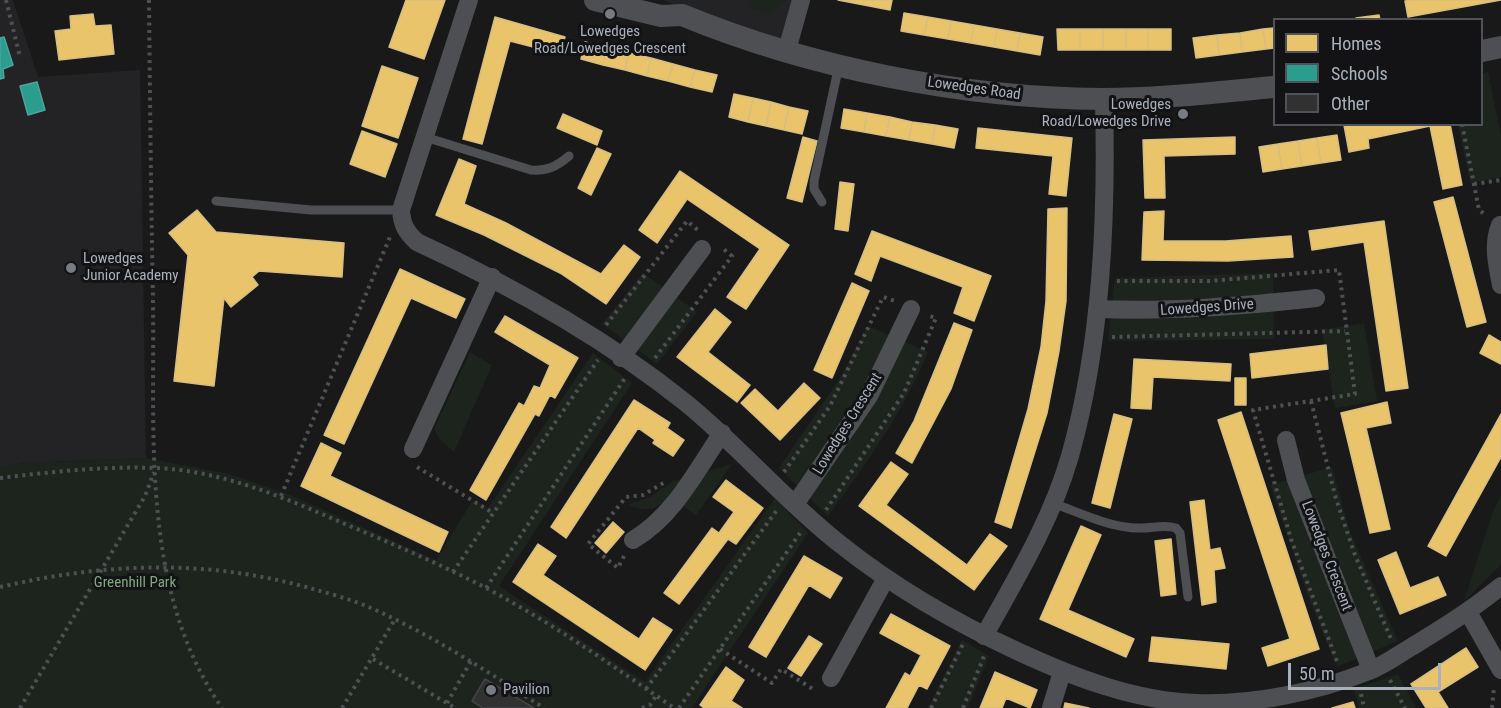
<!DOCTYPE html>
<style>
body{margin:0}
#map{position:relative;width:1501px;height:708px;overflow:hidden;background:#19191a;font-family:"Roboto Condensed",sans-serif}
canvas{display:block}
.legend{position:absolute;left:1273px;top:18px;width:210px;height:108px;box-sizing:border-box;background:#131316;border:2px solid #4f5258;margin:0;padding:8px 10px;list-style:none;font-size:18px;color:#a9b1bc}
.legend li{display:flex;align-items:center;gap:12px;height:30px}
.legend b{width:30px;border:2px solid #4f5258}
.scale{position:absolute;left:1288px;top:663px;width:153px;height:27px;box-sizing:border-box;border:3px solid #a9b1bc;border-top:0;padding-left:8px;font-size:18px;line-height:21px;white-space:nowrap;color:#a9b1bc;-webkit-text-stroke:4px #131316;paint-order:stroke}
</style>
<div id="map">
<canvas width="1501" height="708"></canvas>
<ul class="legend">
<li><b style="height:16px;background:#e9c46a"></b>Homes</li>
<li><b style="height:16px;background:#2a9d8f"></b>Schools</li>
<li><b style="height:16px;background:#313132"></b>Other</li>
</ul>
<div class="scale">50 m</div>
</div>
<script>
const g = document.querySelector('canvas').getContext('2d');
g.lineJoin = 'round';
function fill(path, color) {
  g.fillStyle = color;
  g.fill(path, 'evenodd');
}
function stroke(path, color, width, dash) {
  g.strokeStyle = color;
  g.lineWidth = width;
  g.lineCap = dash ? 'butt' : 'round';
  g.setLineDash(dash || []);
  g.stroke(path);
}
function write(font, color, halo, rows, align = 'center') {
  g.font = font + ' "Roboto Condensed",sans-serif';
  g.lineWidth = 6;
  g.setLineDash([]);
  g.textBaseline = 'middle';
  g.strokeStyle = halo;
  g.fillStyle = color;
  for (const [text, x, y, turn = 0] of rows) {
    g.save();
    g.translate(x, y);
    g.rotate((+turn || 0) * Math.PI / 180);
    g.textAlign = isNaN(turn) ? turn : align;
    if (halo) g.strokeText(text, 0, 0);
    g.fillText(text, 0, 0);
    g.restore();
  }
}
fill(new Path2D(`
 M0,0H13L38,77L140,70L146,458L24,463L0,468Z
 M663,0H801L787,50L682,15L672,4Z`), '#232326');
fill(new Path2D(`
 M750,0H788L768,14L747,7Z
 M1488,72L1501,136V177L1470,183L1458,125L1482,124V74Z
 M643,273L697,312L657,364L602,324Z
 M1273,273L1274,339L1108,341L1115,278Z
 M1364,323L1377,401L1335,408L1322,330Z
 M868,326L928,352C903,413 866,464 828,516L779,468L840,378Z
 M470,352L492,365L454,452L440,440L434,429Z
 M593,353L632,383L499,586L645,682L775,498L808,533L692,708H0V468L24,463L146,458L229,474L288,494L436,560L473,500L488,508Z
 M732,464L696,515L669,497C655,511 646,512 628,505L650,497L673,481Z
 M1332,467L1350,532L1398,641L1337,667L1309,599L1270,485Z
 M1501,495V565L1464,601L1492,514Z
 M962,640L989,656L968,708H928Z
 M1398,674L1416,708H1359L1354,689Z`), '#1c241d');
const homes = new Path2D(`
 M406,0H445L424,59L389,47Z
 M838,0H892L890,10Z
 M1411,0H1501L1408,17L1405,1Z
 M904,13L928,17L924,35L901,31Z
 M93,14L95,26L111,25L114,54L59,60L55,31L71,29L70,16Z
 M1379,15L1380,20H1356V18Z
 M495,17L565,37L560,54L510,41L482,144L463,139Z
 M928,17L951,21L948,39L924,35Z
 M951,21L974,25L971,43L948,39Z
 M974,25L997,29L994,47L971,43Z
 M1274,28V48L1266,49L1263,29Z
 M997,29L1020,33L1017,51L994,47Z
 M1057,29H1080V50H1058Z
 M1080,29H1103V50H1080Z
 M1103,29H1126V50H1103Z
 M1126,29H1148V50H1126Z
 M1148,29H1171V50H1148Z
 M1263,29L1266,49L1242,52L1240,33Z
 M1020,33L1043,37L1040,55L1017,51Z
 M1240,33L1242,52L1219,55L1217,35Z
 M1217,35L1219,55L1196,58L1193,38Z
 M585,42L607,47L603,65L581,59Z
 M607,47L629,53L625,70L603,65Z
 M629,53L651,58L647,76L625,70Z
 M651,58L673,64L668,81L647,76Z
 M673,64L695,70L690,87L668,81Z
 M382,66L418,78L398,138L362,126Z
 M695,70L717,75L712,92L690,87Z
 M734,94L753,98L748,122L729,117Z
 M753,98L771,102L766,126L748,122Z
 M771,102L789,107L784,130L766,126Z
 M789,107L808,111L802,134L784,130Z
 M844,109L867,113L864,132L841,128Z
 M867,113L890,117L886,136L864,132Z
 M563,114L602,131L597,145L557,128Z
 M890,117L912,122L909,140L886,136Z
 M912,122L935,125L932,144L909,140Z
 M1450,124L1462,185L1443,189L1430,126L1368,139L1369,148L1349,152L1344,125Z
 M935,125L958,129L954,148L932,144Z
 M978,128L1072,138L1066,196L1049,194L1053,156L976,148Z
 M362,131L397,144L385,177L350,164Z
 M1337,135L1341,160L1321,163L1317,138Z
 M803,137L817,141L802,202L787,198Z
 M1235,137V154L1164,156L1165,198H1145L1143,140Z
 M1317,138L1321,163L1302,166L1298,141Z
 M1298,141L1302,166L1282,169L1278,144Z
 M1278,144L1282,169L1263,172L1259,147Z
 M597,148L611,154L591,195L578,188Z
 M459,159L476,166L464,204L506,223L601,274L624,245L640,257L606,304L560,273L484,235L436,215Z
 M680,171L789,245L746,309L727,297L760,249L687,199L657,243L639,230Z
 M840,182L854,184L848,231L835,229Z
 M1453,197L1486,322L1467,327L1434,202Z
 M1067,208L1066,301L1059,351L1047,413L1011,528L995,522L1028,409L1041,347L1046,301L1048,209Z
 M197,210L216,232L344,243L342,277L259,271L252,277L258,285L231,307L224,298L214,386L174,381L188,255L169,233Z
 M1164,211L1163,241H1226L1291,236L1293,257L1228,261L1142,260L1144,212Z
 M1384,221L1408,388L1386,391L1364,242L1312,250L1309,231Z
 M872,231L991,276L974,321L954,313L963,287L880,256L871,281L855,274Z
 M400,269L465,299L456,318L411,298L344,444L324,435Z
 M852,283L869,291L832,378L814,370Z
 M715,309L731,322L708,352L750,385L737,402L677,357Z
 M505,316L578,358L555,398L550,395L539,416L535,414L486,500L470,490L519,403L524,406L534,386L540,388L550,365L495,332Z
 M954,323L972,330L951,389L912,463L896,453L914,421Z
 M1489,335L1501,342V364L1480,353Z
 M1326,345L1328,369L1252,378L1250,354Z
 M1134,359L1231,364L1230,381L1153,377L1151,409L1131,408Z
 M1235,378H1246V405H1235Z
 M804,383L820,398L780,440L741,403L755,389L778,411Z
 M634,400L670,423L667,428L684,440L673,456L653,443L655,440L638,428L566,538L551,527Z
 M1387,402L1391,423L1366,428L1390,529L1370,533L1341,413Z
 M1241,412L1319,649L1268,666L1262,648L1290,639L1218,420Z
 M1114,414L1132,419L1110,508L1092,503Z
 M1501,414V457L1446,556L1428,546Z
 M321,443L341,453L330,476L448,532L439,552L301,486Z
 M891,462L908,474L886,505L967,565L990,534L1007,546L974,590L859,506Z
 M726,480L763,508L736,544L728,539L679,604L664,593L712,528L719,533L734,512L713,497Z
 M1204,500L1210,550L1220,548L1225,568L1214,570L1216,602L1202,605L1190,502Z
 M613,522L624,532L606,553L595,543Z
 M1081,526L1101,535L1068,610L1134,639L1126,657L1040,619Z
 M1171,539L1176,594L1161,596L1155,541Z
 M538,544L556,556L543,575L639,639L653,618L672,630L645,670L513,582Z
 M1396,552L1410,588L1438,577L1446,595L1400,614L1378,560Z
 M804,556L842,578L830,598L809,585L766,657L749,647Z
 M891,614L950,646L927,689L919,685L907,708H886L905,673L910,676L921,655L880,633Z
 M809,636L822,644L801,676L788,668Z
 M1152,637L1229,644L1226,669L1149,661Z
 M1466,648L1478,667L1438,692L1448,708H1426L1411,684Z
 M726,667L744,680L731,701L742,708H704L700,705Z
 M995,672L1037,690L1030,708L1006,698L1002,708H980Z
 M1353,702L1355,708H1332Z
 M1065,703L1089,708H1064Z`);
fill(homes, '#e9c46a');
stroke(homes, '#d6be83', 1.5);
const schools = new Path2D(`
 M4,37L13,65L3,69L4,78L0,79V38Z
 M37,82L45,110L28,115L20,86Z`);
fill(schools, '#2a9d8f');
stroke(schools, '#50a39c', 1.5);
const building = new Path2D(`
 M485,679L534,708H483L472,701Z`);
fill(building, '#313132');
stroke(building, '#424346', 1.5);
stroke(new Path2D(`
 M6,0L20,57
 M149,0C150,100 151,200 153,299C155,436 140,590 222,708
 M1462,124L1479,210L1487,216
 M1474,184L1501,180
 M1117,281H1210L1339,270L1355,394L1253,410L1291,539L1338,664
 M606,325L687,221L700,232
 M1112,337L1345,331
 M655,358L732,256L721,247
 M1311,401L1336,499L1355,555L1391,639
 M417,467L493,513
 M784,472L830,406L883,297L895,301
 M0,478C51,472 103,466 154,468C221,470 285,498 345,524C393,544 440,564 486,588C552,623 613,666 674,708
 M281,496L390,237
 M826,510L904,393L936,318L926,315
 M624,556L618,568L588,544L626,497L643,495L665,482
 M453,572L598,360
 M0,587C104,563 203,559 306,587C327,593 351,599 371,608C432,635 488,672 544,708
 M486,588L625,378
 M720,649L772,683L781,669L816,691
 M373,659L455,708
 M1390,680L1405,708
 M646,689L777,510
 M1361,694L1364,708
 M447,703L471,661
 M20,708L145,496L154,472
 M342,708L395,619
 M642,708L650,705L656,696
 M679,708L800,533
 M931,708L963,644
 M963,708L984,656
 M1492,708L1494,687`), '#4f5054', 4, [3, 4.5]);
stroke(new Path2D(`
 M425,137L531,170C547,171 556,167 569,156
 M216,201L311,210H401
 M822,202L814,189V181L839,65
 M1052,503C1079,512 1110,528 1138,528C1151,529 1162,524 1176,528L1180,533L1188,597`), '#4d4f52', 9);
stroke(new Path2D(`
 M469,0L401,210C402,225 406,232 417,242C512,286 605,338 686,403C740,447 785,501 840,544C894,587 954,622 1017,651C1073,677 1134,701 1197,703C1253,705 1317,692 1369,671C1385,665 1399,654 1413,646C1444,627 1473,609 1501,586
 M787,50L801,0
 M1500,225C1492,245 1497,264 1501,285
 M1097,309C1171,312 1242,306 1316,298
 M621,358L702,249
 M1286,440L1296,480L1371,670
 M413,449L492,277
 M796,503L869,396L911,309
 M633,540C674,516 696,471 722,433
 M1468,612L1501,670
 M984,636C1016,579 1052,519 1070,456C1102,342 1107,217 1104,99
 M831,678L886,578
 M1051,708L1062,672`), '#4d4f52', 18);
stroke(new Path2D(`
 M595,0L661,16L682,15C811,68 962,98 1102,99C1159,99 1218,92 1274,87
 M1482,51L1501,47`), '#4d4f52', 22);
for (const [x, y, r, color] of [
 [610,14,6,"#777c83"],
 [1183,114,6,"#777c83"],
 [71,268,6,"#777c83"],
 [491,690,6,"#777c83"]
]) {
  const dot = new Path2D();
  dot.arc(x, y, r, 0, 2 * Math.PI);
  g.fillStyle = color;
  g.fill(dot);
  stroke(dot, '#131316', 2);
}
write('15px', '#a9b1bc', '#131316', [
 ["Lowedges",610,32,"center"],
 ["Road/Lowedges Crescent",610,49,"center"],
 ["Lowedges",1171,105,"right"],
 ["Road/Lowedges Drive",1171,122,"right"],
 ["Lowedges",83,259],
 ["Junior Academy",83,276],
 ["Pavilion",503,690]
], 'left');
write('15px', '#a9b1bc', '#131316', [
 ["Lowedges Road",974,89,8],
 ["Lowedges Drive",1207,308,-4],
 ["Lowedges Crescent",848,424,-58],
 ["Lowedges Crescent",1326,556,69]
]);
write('15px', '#81a87e', '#131316', [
 ["Greenhill Park",135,583]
]);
</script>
